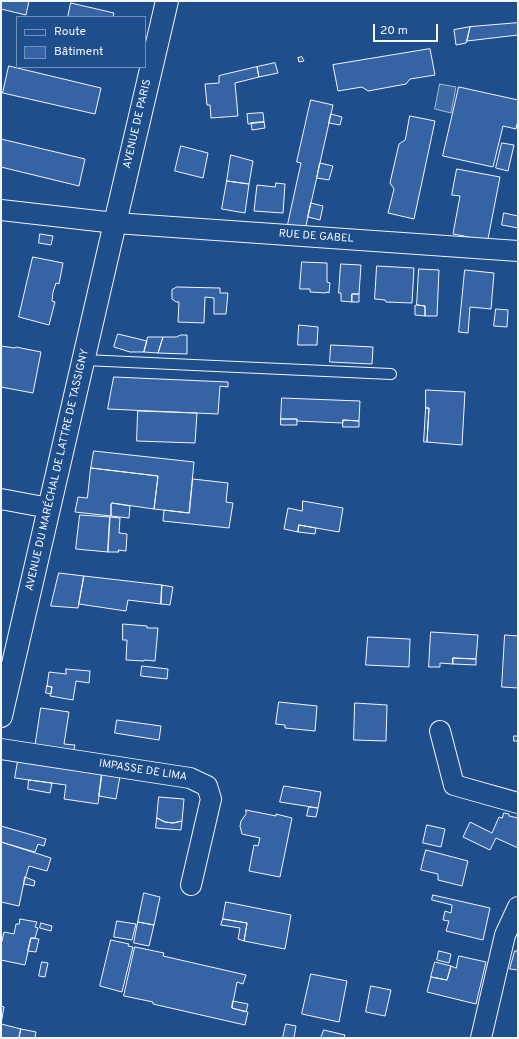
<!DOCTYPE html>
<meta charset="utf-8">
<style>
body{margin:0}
#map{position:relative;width:519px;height:1039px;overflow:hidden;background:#1f4e8c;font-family:Overpass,sans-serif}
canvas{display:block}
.frame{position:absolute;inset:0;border:2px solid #f2f6ff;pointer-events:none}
.legend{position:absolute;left:16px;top:16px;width:130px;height:52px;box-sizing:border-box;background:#1f4e8c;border:1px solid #7391ba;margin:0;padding:5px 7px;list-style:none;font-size:12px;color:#f2f6ff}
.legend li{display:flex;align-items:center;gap:8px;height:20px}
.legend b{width:20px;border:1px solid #7391ba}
.scale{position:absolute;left:373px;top:24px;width:65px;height:18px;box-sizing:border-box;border:2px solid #f2f6ff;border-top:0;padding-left:5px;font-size:12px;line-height:14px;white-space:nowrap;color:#f2f6ff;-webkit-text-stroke:3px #1f4e8c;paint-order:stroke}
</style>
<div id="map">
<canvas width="519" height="1039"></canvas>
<div class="frame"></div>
<ul class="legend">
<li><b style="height:5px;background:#1f4e8c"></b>Route</li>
<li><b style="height:11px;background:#3563a3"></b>Bâtiment</li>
</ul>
<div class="scale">20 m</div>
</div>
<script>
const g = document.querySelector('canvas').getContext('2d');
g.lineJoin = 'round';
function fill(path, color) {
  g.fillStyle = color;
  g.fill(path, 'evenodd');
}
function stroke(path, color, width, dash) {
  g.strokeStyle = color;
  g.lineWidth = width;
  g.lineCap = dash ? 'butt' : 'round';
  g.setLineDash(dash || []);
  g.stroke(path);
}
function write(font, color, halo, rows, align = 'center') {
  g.font = font + ' Overpass,sans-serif';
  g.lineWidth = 3;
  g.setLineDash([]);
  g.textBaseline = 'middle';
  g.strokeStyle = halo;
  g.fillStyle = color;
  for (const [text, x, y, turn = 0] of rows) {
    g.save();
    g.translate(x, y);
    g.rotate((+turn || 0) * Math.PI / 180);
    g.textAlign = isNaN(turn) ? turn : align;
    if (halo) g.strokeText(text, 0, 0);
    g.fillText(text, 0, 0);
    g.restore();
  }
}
const water = new Path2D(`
 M440,84L456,87L451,113L435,109Z`);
fill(water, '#3b69a3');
stroke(water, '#a8bbd7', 1);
const building = new Path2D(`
 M1,1H29L26,15L1,9Z
 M71,3L114,13L113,17H68Z
 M518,23V35L467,41L470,27Z
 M470,27L466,43L456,45L454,30Z
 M430,49L435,75L410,79L406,84L368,91L362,87L338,91L333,65Z
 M302,57L304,61L299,62L298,58Z
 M275,63L278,73L259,77L257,67Z
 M9,66L101,88L95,114L3,93Z
 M257,67L259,77L235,83L238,116L211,118L210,105H207L205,84L219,83V76Z
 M459,87L518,100V120L516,129L503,126L493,167L443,156Z
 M311,100L333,105L305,230L287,227L301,163L297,162Z
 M263,113L264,122L248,124L247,114Z
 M331,114L342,117L340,125L329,123Z
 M410,116L435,121L414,219L388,213L394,189L390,183L399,144L405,140Z
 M264,122L265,128L252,130L251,123Z
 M1,139L85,159L79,186L1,167Z
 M502,143L514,145L508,171L496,168Z
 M181,146L208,153L203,178L175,171Z
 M231,155L253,161L249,184L227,181Z
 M320,163L333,166L329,180L317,178Z
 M457,169L500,177L487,244L469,240V237L453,234L460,196L452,195Z
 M227,181L249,184L245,213L222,209Z
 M276,183L285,184L283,213L254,211L257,185L275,187Z
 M311,203L323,206L320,220L308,217Z
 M504,213L518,216V228L502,225Z
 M40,234L53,236L51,245L39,243Z
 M33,257L63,263L59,284L56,283L53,292L52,301L55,302L49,325L19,317Z
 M302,262L327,263V282L330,283L329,293L326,292V293L310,292V289H300Z
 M341,264L361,265L359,294H352V302L341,301V293H339Z
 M377,266L414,268L412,303L386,302L385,300L375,299Z
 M419,269L439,270L437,316H425V306L417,305Z
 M465,270L494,273L491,309L470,307L468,333L459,332Z
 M177,287L220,288V293H228L226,314H214V298L205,297L204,323L178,322L179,302H176L172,299V290Z
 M352,294H359V302H352Z
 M417,305L425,306V316L415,315V306Z
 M496,309L508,310L507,327L494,326Z
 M299,325L318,327L317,345H298Z
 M118,334L147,341L144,352H130L114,347Z
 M181,335H187V354L158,353L163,337H176Z
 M148,337H163L158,353L144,352Z
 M331,345L373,347L372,364L330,362Z
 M1,346L15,348L16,347L41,352L33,393L1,387Z
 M114,377L228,382V387L220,386L218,414L108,409Z
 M426,390L465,392L462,445L427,442L429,408H426Z
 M282,398L360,401L359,421L343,420V423L297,421V419H281Z
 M426,408H429L427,442H424Z
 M138,411L197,413L195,443L137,441Z
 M281,419H297V425H281Z
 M343,420L359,421V427H343Z
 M94,451L194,462L189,513L154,509L158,476L91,468Z
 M91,468L158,476L154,509L112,503L111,505V516L75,512L78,497L87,498Z
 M193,479L228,483L226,502L233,503L229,528L163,521L164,510L189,513Z
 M303,501L343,508L339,532L299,525L298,532L284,529L288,508L302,511Z
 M112,503L130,506L129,518L111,516V505Z
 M80,515L110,517L108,552L76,549Z
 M110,517L120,518L119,533L127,534L126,551L118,550L119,552H108Z
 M299,525L316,528L315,534L298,532Z
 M59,573L84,576L78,608L51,606Z
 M84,576L162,585L161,604L128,600L126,611L79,604Z
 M162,585L173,587L170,605L161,604Z
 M123,624L147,626V628H158L155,661L144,660V661L126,660L127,640H123Z
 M431,632L478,635L476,659L453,658V664L440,663V667H429Z
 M505,635L518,636V688L502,687Z
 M368,637L410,639L409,667L366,665Z
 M453,658L476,659V665L453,664Z
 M142,666L168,669L167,679L141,676Z
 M66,669L90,671L89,683L76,681L73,700L50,696L52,687L47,686L49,672L66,674Z
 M47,686L52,687L51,694L46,693Z
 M279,702L317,706L315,731L285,728V725L276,724Z
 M355,703L387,705L386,741L354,740Z
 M41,708L69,712L64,744L75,745L73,753L35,748Z
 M117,720L161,726L159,740L115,733Z
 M514,736H518V741H514Z
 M18,761L102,773L98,804L64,799L66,785L15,778Z
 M102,773L120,776L116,799L99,796Z
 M29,780L52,783L50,793L28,789Z
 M284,786L321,792L318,808L280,802Z
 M159,797L184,799L182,821L173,823L165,822L157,818Z
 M309,807L318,808L316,817L307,816Z
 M246,810L276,816V814L292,818L280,877L249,871L254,845L258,846L260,838L242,834L240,826L241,821L246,814Z
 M504,813L509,814V816L518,818V848L496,838L490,850L463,837L470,822L492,833L499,817L502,818Z
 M157,818L165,822L173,823L182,821L181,830L156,828Z
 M427,825L445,829L441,847L423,843Z
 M1,826L46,839L44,846L38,844L35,852L1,842Z
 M1,842L51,858L47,871L29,866L24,882L19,906L1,902Z
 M426,850L468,861L462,886L438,880V874L421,870Z
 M25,877L35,881L34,886L24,884Z
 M144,893L160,897L154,925L138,922Z
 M433,895L490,908L483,940L446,931L449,921L443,920L445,911L451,913L452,905L432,900Z
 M226,902L291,915L285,949L244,941L247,923L223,919Z
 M20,919L37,922L35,927L38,928L35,938H31L25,965L1,960V945L4,932L14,934L16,924H19Z
 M223,919L247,923L244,941L238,939L240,928L221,925Z
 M117,921L136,924L132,940L114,937Z
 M138,922L154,925L149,946L134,943Z
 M41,923L52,926L51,931L40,928Z
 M31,938L39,939L36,952L28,951Z
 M111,940L129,944L128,946L133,947L122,992L100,986Z
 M135,947L164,953L163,956L246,975L243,984L237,982L232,1008L248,1012L245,1025L153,1004V1002L124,996Z
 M439,951L451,954L449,963L437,960Z
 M515,951H518V970L510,969Z
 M459,956L486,962L476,1004L427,992L431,977L447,980L451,966L456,968Z
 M42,962L48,963L45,977L39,976Z
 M435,962L451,966L447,980L431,977Z
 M311,974L347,981L339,1022L302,1014Z
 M371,986L391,990L385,1016L366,1012Z
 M233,1001L248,1004L246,1012L232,1008Z
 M1,1006L4,1007L1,1024Z
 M1,1024L21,1029L19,1038H1Z
 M286,1024L296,1026L294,1038H283Z
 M21,1029L36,1032L35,1038H19Z
 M324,1030L345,1035L344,1038H321Z`);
fill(building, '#3563a3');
stroke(building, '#f2f6ff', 1);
const lane = new Path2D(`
 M84,360L391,374`);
const street = new Path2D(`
 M1,210L115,223L518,251
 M1,499L49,508
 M440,731L454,785L518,803
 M1,749L190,778L207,786L211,799L191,885
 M481,1038L505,935L518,907`);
const secondary = new Path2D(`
 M1,716L115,223L167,1`);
stroke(lane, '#f2f6ff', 12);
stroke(street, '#f2f6ff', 22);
stroke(secondary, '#f2f6ff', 24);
stroke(lane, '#1f4e8c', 10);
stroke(street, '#1f4e8c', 20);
stroke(secondary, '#1f4e8c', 22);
write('11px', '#f2f6ff', '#1f4e8c', [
 ["AVENUE DE PARIS",138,124,-77],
 ["RUE DE GABEL",316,237,4],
 ["AVENUE DU MARÉCHAL DE LATTRE DE TASSIGNY",58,470,-77],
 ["IMPASSE DE LIMA",143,771,9]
]);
</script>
